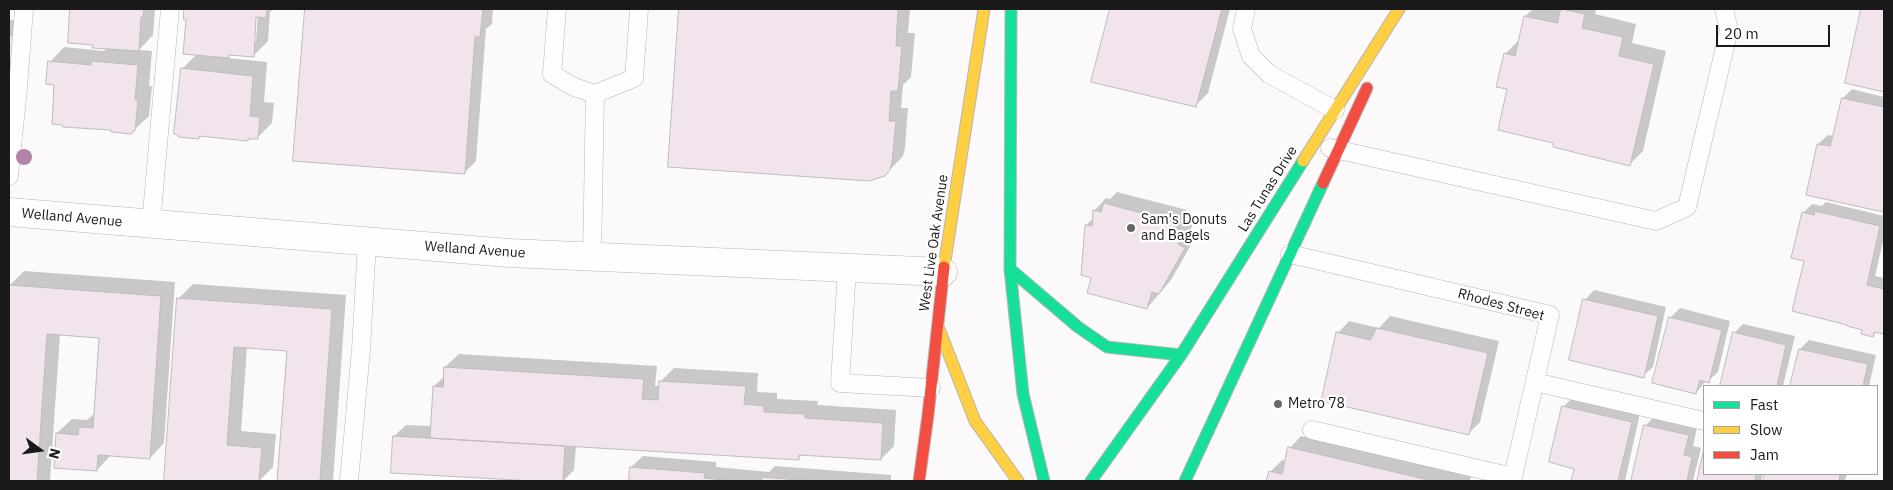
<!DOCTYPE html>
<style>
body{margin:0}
#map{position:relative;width:1893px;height:490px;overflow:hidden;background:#fcf9fb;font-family:"IBM Plex Sans",sans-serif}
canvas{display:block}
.frame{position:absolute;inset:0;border:10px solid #1a191a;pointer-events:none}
.legend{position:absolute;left:1703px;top:385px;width:175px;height:90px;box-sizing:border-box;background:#fff;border:1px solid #a3a3a3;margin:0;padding:6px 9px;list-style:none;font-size:15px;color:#1a191a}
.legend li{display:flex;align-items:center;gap:10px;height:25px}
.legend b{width:25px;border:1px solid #a3a3a3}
.north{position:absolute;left:15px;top:425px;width:50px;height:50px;-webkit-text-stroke:4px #fff;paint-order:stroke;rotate:104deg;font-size:14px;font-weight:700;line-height:20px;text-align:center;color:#1a191a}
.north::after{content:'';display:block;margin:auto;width:18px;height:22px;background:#1a191a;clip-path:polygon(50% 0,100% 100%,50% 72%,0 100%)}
.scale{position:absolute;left:1716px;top:25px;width:114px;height:22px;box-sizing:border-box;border:2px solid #1a191a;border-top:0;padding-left:6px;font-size:15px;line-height:18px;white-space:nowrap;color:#1a191a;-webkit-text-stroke:4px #fff;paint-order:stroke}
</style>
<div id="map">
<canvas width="1893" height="490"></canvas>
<div class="frame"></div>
<ul class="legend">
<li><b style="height:6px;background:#16e098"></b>Fast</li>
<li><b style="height:6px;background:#ffcf43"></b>Slow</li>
<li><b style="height:6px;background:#f24e42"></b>Jam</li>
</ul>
<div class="north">N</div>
<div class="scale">20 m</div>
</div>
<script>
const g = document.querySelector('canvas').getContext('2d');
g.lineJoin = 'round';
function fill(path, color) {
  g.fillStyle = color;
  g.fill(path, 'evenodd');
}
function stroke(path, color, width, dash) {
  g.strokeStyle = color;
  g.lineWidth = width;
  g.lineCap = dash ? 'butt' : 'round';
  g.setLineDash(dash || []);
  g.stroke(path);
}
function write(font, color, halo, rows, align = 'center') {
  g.font = font + ' "IBM Plex Sans",sans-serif';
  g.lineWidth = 4.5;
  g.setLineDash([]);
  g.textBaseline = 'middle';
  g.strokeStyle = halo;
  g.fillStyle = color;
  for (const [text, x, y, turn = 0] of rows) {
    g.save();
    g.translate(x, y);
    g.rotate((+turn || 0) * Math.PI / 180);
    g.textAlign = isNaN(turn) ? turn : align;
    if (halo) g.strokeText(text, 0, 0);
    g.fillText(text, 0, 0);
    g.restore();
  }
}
fill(new Path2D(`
 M71,9H155L153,35L139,50L152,51L149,86H152L149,116L131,133L112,128L55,84L50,62L64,47L104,51L107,48L94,44L70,42Z
 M186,9H273L270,12L268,41L253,56L231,54L227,58L267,62L264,102L274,103L272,123L257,138L250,137L248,139L202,135L199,138L182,69L197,54L187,19L185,18ZM255,11H258L256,42H253Z
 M306,9H493L492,24L486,29L476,161L464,173L295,160Z
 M681,9H910L908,33H915L911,77L903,85L901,108H908L905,148L903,156L885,175L669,166Z
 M1111,9H1230L1208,93L1196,105L1093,81Z
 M1533,9H1596L1595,14L1636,24L1632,43L1666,51L1643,151L1630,164L1555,142L1509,88L1505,54L1519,40L1525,16Z
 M1863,9H1884V91L1847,82Z
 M9,20L27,21L9,103Z
 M1852,89L1884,97V209L1882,211L1807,194L1818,144L1828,135L1834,136L1843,98Z
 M1117,192L1187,210L1185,216L1196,219L1189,232L1196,236L1171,280L1147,308L1092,277L1086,225L1094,218L1095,210L1106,198L1110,199Z
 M1826,202L1884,216V237L1875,276L1884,278V333L1877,331L1873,336L1863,329L1805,260L1803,213L1812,204L1822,206Z
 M24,271L175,282L164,443L150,458L111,455L97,470L57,433L72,419L87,420L95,413L100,337L60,334L50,481H9V286Z
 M193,284L346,295L333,481H279L288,350L247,347L241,431L276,434L273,467L259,481H165L178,299Z
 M1594,290L1666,307L1653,367L1643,376L1585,300Z
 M1680,308L1730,321L1718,372L1708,381H1706L1696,393L1654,382L1671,317Z
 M1390,316L1499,341L1480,422L1469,433L1338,333L1349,321L1379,328Z
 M1743,324L1795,336L1783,386H1722L1734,333Z
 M1809,340L1876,355L1869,386H1791L1800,349Z
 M459,354L657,366L655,386H660V382L674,368L758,373L757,392L777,393V399L818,401L817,405L896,410L894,446L881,459L803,454L798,459L576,446L574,470L563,481L392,471L394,436L406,425L432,426L434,386L445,376V367Z
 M1572,398L1640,413L1625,481H1572L1576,468L1563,407Z
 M1654,417L1697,427L1693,446L1701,448L1693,481H1632L1645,426Z
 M1301,436L1471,476L1470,481H1267L1270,472L1282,460L1287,461L1290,448Z
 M1704,455V474H1763L1761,481H1698Z
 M643,456L716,462V467L769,472L775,466L891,475V481H630L631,467Z
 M1766,474H1847L1845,481H1764Z`), '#0003');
const building = new Path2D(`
 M70,9H144L143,17H141L139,51L92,48L93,45L68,43Z
 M184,9H267L266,18L256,17L254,57L229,55V58L183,54L186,20H184Z
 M305,9H483L480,37H475L465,174L293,161Z
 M679,9H898L896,46H902L898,91H891L889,121H896L892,162L890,170L885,176L869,181L668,167Z
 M1110,9H1222L1196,107L1091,82Z
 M1561,9L1585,14L1582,28L1623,37L1619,56L1654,64L1630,166L1553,147V143L1498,130L1507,89L1496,87L1504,53L1515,56L1524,16L1557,23Z
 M1861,9H1884V92L1845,83Z
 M9,35L13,36L9,86Z
 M48,61L91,65V61L138,65L135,100H138L135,131H132V134L111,132V130L63,127L62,125L52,124L54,85L46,84Z
 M181,68L253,76L250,116L260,117L258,139H248V141L199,136V139L178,137V135L174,134Z
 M1842,98L1884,107V205L1883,212L1806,195L1817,144L1830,146Z
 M1104,203L1175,222L1174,228L1185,231L1178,244L1185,248L1159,294L1152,292L1147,309L1087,293L1091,278L1081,275L1085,225L1092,226L1093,210L1101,212Z
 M1815,211L1880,226L1867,285L1884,289V334L1874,332L1873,337L1861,334L1862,330L1847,326V325L1792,311L1804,261L1791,258L1802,212L1814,215Z
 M9,285L161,296L150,459L98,455L97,471L54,468L56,433L78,435L79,427L93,428L99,338L47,334L37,481H9Z
 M177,298L332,309L320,481H277L287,351L234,347L227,445L262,448L259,481H164Z
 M1583,299L1658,316L1644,378L1569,360Z
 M1669,317L1722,330L1709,383L1700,380L1696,394L1652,383Z
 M1377,328L1488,353L1469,435L1321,401L1336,332L1370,340Z
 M1733,332L1786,345L1777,386H1720Z
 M1799,349L1868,364L1863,386H1790Z
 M444,367L644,379L642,399L658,400L659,381L746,386L744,404L764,406V412L805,414V418L883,423L881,460L799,455V460L430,438L433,386L443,387Z
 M1562,406L1632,422L1618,481H1571L1574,469L1549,462Z
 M1644,425L1689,435L1684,455L1692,457L1687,481H1631Z
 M393,436L565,446L563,481H533L391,473Z
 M1288,447L1433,481H1266L1269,471L1282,474Z
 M1704,449V474H1756L1755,481H1697Z
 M630,467L705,473L704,478L738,481H629Z
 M1765,474H1840L1839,481H1763Z
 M762,477L812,481H761Z`);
fill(building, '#f1e4ed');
stroke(building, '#bebbbd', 1);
const lane = new Path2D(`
 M557,9L552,74L574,87L595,94L634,78L639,9
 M1246,9L1242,29L1251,56L1269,74L1335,110
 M1330,148L1656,221L1687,207L1729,30L1724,9
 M9,176L18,88L24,9
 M151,224L170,9
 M1290,254L1550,315L1512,481
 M592,257L595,94
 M847,268L840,383L931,388
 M1535,382L1704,421
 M1312,430L1513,477
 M349,481L361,350L367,242`);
const street = new Path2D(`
 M9,212L509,253L943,272`);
const fast = new Path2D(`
 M1011,9L1010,269L1023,394L1044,481
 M1010,269L1078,327L1107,347L1181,355
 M1091,481L1181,355L1303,161
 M1185,481L1323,183`);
const slow = new Path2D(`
 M1303,161L1399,9
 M944,267L984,9
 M939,329L975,421L1018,481`);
const jam = new Path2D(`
 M1323,183L1367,88
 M919,481L928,415L944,267`);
stroke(lane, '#b7b5b6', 19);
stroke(street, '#b7b5b6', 29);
stroke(fast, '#b7b5b6', 13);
stroke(slow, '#b7b5b6', 13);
stroke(jam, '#b7b5b6', 13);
stroke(lane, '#fffefe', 18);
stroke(street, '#fffefe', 28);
stroke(fast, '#16e098', 11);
stroke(slow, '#ffcf43', 11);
stroke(jam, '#f24e42', 11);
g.fillStyle = '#b384aa';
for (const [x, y] of [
 [24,157]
]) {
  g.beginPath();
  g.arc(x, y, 8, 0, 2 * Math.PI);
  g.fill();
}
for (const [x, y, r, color] of [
 [1131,228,5,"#696769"],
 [1278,404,5,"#696769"]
]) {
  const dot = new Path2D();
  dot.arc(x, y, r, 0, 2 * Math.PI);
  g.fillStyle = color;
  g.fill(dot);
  stroke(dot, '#fff', 2);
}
write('14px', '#1a191a', '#fff', [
 ["Las Tunas Drive",1268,189,-58],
 ["Welland Avenue",72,218,5],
 ["West Live Oak Avenue",934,243,-82],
 ["Welland Avenue",475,250,4],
 ["Rhodes Street",1501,305,15]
]);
write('14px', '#1a191a', '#fff', [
 ["Sam's Donuts",1141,220],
 ["and Bagels",1141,236],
 ["Metro 78",1288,404]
], 'left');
</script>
